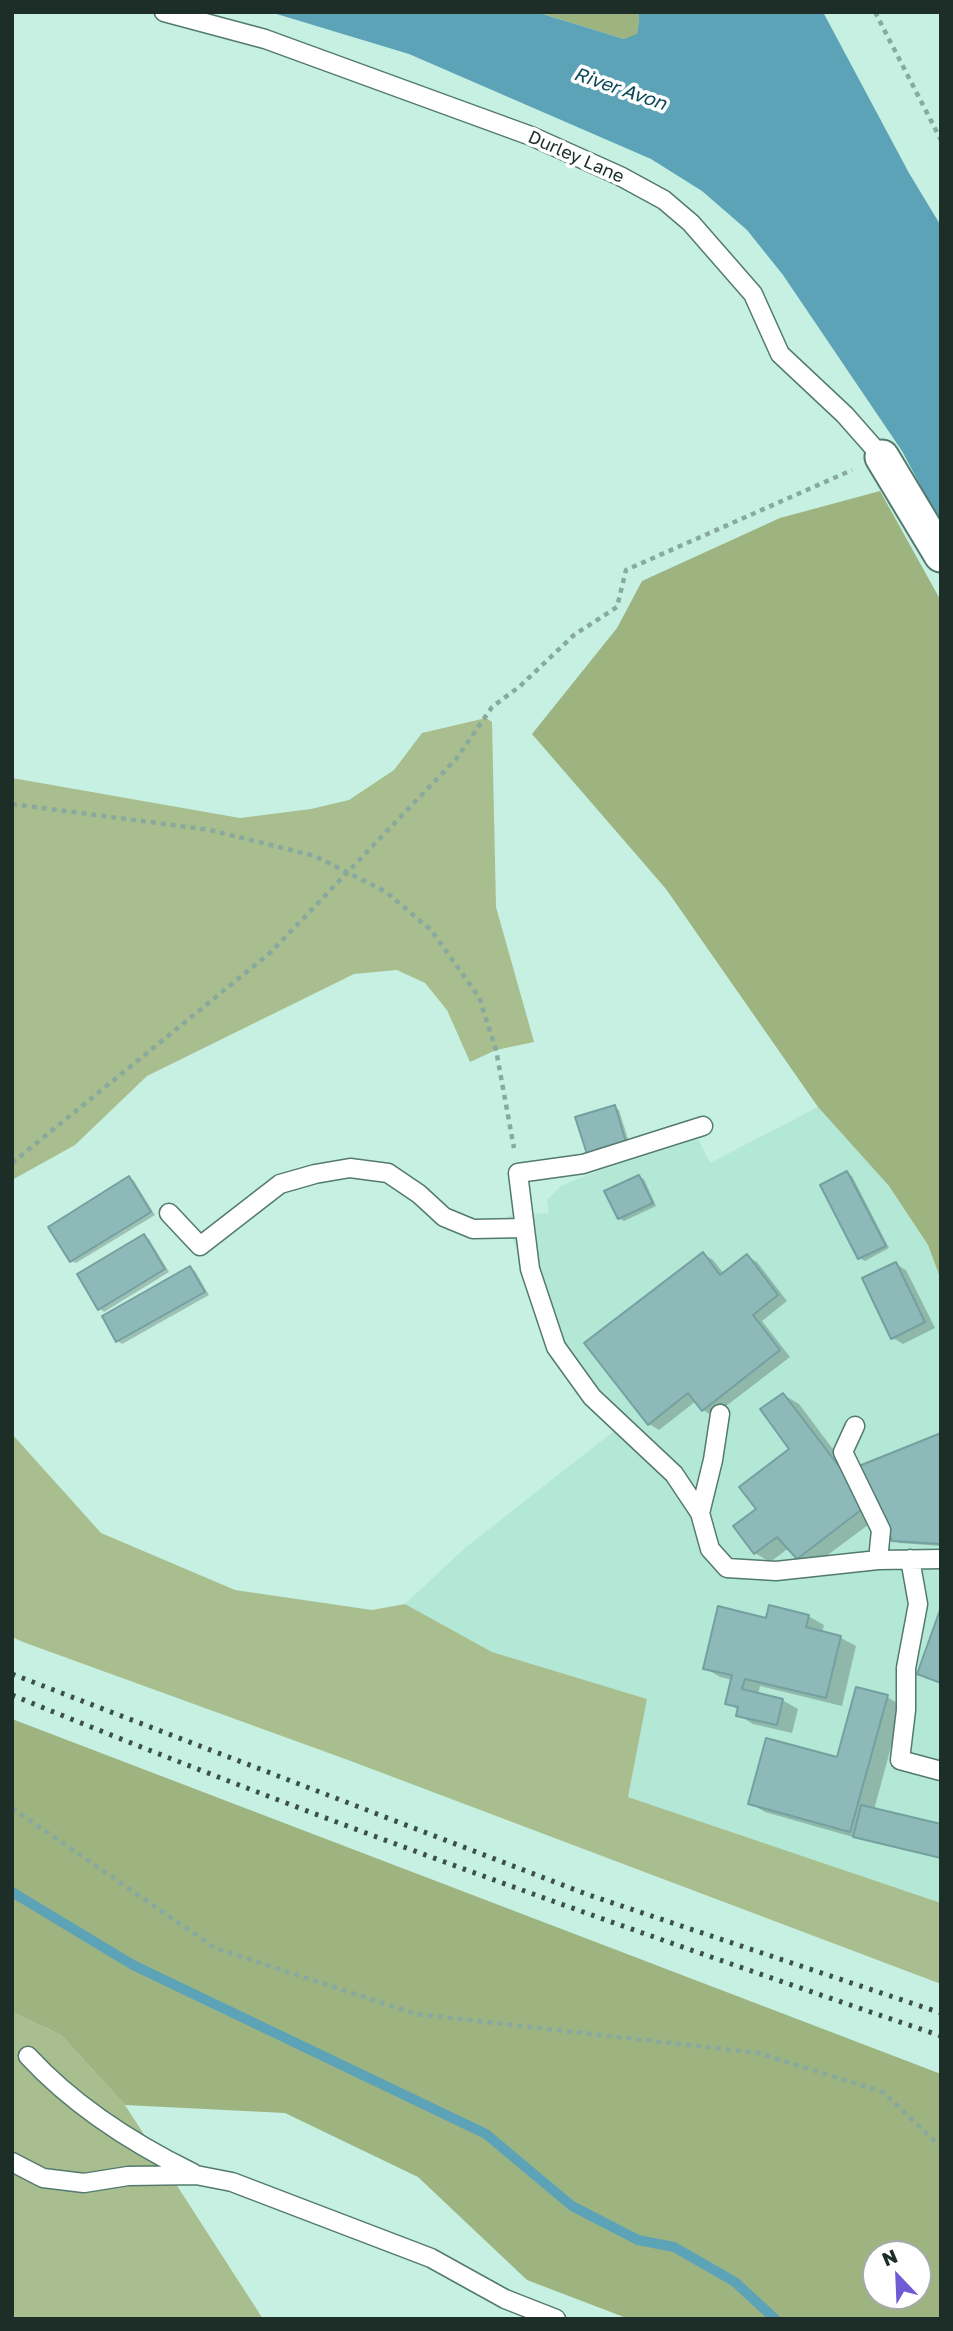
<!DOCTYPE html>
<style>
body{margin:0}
#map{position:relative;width:953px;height:2331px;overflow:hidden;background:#c6f0e2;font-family:"Golos Text",sans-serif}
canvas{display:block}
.frame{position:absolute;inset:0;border:14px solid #1d2d28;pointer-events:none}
.north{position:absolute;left:862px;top:2240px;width:70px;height:70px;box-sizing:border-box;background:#fff;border:2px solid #a5aba9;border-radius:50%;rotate:337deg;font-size:19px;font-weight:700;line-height:28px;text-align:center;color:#1d2d28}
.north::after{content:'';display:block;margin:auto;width:24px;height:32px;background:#715bd5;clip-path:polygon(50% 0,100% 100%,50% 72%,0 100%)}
</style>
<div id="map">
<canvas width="953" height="2331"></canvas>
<div class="frame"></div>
<div class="north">N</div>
</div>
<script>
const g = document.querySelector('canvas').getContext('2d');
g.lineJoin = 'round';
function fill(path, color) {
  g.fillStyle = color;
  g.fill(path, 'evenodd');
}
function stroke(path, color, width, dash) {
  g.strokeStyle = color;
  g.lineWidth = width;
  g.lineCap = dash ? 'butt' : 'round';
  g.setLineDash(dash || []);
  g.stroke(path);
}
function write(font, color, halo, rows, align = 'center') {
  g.font = font + ' "Golos Text",sans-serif';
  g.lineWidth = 7;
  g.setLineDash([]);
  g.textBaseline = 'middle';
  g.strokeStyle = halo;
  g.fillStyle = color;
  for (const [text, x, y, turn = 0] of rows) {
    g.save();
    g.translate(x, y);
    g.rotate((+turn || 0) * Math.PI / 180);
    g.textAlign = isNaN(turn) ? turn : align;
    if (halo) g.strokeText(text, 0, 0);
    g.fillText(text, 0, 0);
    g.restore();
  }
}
fill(new Path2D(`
 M818,1107L889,1186L928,1245L941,1280V1903L628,1797L647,1699L492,1652L405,1604L465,1548L614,1431L534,1314L507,1216L549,1213L547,1200L561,1186L595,1172L698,1139L710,1163Z`), '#b3e7d6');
fill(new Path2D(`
 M486,718L492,722L496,907L534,1042L496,1050L470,1062L447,1010L425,983L397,970L354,974L147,1076L75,1145L12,1180V778L240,818L311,809L349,800L394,770L422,733Z
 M12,1434L101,1533L235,1590L372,1610L405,1604L492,1652L647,1699L628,1797L941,1903V1984L348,1760L23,1642L12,1637Z
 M12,2012L61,2035L125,2105L263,2319H12Z`), '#a9be8f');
fill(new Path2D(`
 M536,12H638L639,20L637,35L624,39Z
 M880,491L941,601V1280L928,1245L889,1186L818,1107L666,889L532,734L617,628L642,581L780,518Z
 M12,1719L941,2074V2319H629L527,2280L418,2177L285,2113L125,2105L61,2035L12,2012ZM876,2254H918V2296H876Z`), '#9db480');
fill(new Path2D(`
 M270,12H536L624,39L637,34L639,20L638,12H823L909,173L941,226V524L902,451L783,275L747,230L702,191L651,159L409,54Z`), '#5da3b7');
fill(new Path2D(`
 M614,1107L619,1110L630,1145L577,1118Z
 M847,1173L852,1176L889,1248L865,1261L860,1258Z
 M639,1177L644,1179L656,1206L624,1221L619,1218Z
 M129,1178L134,1181L155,1215L76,1263L71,1261Z
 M144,1236L149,1239L169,1272L104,1312L100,1309Z
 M703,1254L713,1260L724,1274L747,1256L757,1262L787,1301L762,1321L790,1357L713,1416L703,1410L696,1401L659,1430L649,1424Z
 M896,1264L906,1270L935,1328L903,1344L893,1338Z
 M190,1268L195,1271L209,1295L122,1344L118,1341L104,1317Z
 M784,1395L799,1404L866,1493L876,1519L813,1566L798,1557L789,1548L770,1562L755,1553L758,1509L792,1449Z
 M941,1435V1546L899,1543L893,1540Z
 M808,1616L824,1625L822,1633L841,1638L856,1646L842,1706L760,1686L758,1695L782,1700L798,1709L792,1733L753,1724L738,1715L739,1710L727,1703L732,1680L720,1677L705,1668L767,1620Z
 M887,1697L902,1706L874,1810L941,1826V1858L860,1839L765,1812L750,1803L838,1760Z`), '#0003');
stroke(new Path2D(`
 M12,1892L133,1965L486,2134L572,2206L638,2240L674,2247L735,2282L775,2319`), '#5da3b7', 10);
const building = new Path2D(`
 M615,1105L626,1142L587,1154L575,1117Z
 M847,1171L886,1246L858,1259L820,1185Z
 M639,1175L653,1203L618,1219L604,1191Z
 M129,1176L151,1212L70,1262L48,1227Z
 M144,1234L165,1269L98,1310L77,1274Z
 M703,1252L720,1275L747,1254L778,1295L753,1315L780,1350L702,1411L688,1393L648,1425L584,1343Z
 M896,1262L925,1322L891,1339L862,1278Z
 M190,1266L205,1292L116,1342L102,1316Z
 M783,1393L851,1482L860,1501L861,1510L797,1559L777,1537L754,1554L733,1526L756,1509L739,1487L789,1449L760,1409Z
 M941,1433V1544L892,1541L859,1466Z
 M769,1605L809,1615L806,1627L841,1636L826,1698L745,1679L742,1689L783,1699L777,1725L736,1716L738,1707L725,1704L732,1675L703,1669L718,1606L766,1618Z
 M940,1610L941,1611V1683L917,1674Z
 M856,1687L888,1695L850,1832L748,1804L766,1738L837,1757Z
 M861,1805L941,1824V1858L853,1837Z`);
fill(building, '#8db9b9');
stroke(building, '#74a0a0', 2);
const service = new Path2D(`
 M164,12L265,39L531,136L620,176L664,200L691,223L753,294L780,354L845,415L882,457
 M703,1126L583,1164L518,1173L530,1269L556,1347L592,1397L674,1474L700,1513L710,1549L727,1568L776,1571L878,1560L941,1559
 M169,1213L200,1246L280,1184L315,1174L350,1168L388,1173L419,1194L444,1217L473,1229L525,1228
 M855,1426L843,1452L881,1530L878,1560
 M700,1513L713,1460L720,1414
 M910,1559L918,1604L906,1668V1710L900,1760L941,1771
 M28,2056C74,2106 132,2143 193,2173
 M12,2162L43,2178L84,2183L128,2176L196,2175L232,2182L431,2258L505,2299L556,2319`);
const minor = new Path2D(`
 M882,457L941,555`);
stroke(service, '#537a6e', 21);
stroke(minor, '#537a6e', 37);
stroke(new Path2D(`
 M875,12L941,140
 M12,804L210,830L315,856L386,892L431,930L479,997L496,1050L514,1148
 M12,1163L271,952L457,758L492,707L519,687L574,635L617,607L626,570L852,470
 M12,1808L215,1948L416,2014L758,2053L883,2092L941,2147`), '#88a99e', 4.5, [5, 5]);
stroke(service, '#fff', 18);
stroke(minor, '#fff', 33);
stroke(new Path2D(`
 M12,1674L586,1894L941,2013
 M12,1695C317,1820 629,1930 941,2036`), '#3b5049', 5, [3.5, 7]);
write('18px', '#1d2d28', '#fff', [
 ["Durley Lane",576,157,24]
]);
write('italic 19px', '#0c4a59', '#fff', [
 ["River Avon",620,89,19]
]);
</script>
